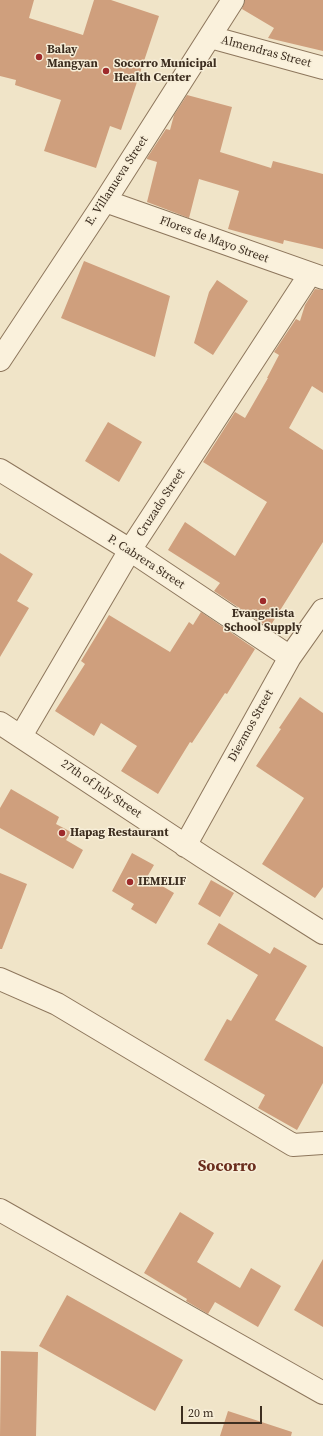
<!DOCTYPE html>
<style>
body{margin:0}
#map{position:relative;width:323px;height:1436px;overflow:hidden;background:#f0e4c8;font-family:"Source Serif 4",serif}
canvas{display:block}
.scale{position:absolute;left:181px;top:1406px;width:81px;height:18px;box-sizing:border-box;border:2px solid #3d2e20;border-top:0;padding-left:5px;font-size:12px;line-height:14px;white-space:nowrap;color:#3d2e20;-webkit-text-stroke:3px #f7eed8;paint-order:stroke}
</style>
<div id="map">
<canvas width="323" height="1436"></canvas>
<div class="scale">20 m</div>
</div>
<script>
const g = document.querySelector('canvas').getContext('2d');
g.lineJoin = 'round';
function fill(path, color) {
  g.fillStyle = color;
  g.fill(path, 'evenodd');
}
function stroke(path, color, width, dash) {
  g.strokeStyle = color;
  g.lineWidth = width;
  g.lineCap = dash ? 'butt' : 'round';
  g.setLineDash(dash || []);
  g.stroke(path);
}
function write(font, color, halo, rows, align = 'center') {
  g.font = font + ' "Source Serif 4",serif';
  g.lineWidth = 3;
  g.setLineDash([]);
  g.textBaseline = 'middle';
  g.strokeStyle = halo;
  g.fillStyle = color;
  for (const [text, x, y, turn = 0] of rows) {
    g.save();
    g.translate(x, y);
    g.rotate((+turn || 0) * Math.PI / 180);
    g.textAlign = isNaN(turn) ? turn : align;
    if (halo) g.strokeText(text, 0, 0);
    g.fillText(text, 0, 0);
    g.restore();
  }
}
fill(new Path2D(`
 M0,0H34L29,18L83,35L94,0H111L159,16L121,130L110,126L96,168L44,151L61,100L15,85L16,80L0,76Z
 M245,0H323V51L268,38L274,28L242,9Z
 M187,95L232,107L220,152L271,168L273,161L323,174V249L284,240L283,244L228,229L239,191L199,179L189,218L147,202L157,162L147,159V158L166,129L170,130L174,115Z
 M84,261L170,296L155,357L61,318Z
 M217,280L248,301L213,355L194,343L209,292Z
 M315,289L323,290V393L312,386L289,428L323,450V542L269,628L214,591L220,583L168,550L185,522L235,556L267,502L203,462L235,412L245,418L268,378H267L279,355L274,352L296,319L300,321L305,305Z
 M108,422L142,442L119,482L85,461Z
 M0,553L33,574L17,601L29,608L0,657Z
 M201,612L255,649L227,694L225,693L192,743L190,742L158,794L121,771L137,746L101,723L94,736L55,711L85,664L81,661L109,615L170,652L189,622L193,625Z
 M300,697L323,713V887L315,898L262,864L304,798L256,766L281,729L279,728Z
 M11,789L59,817L56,824L71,832L66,840L83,850L73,869L0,828V808Z
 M132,853L154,865L147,877L174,893L156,924L131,909L134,904L112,891Z
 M0,873L27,884L2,949H0Z
 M211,880L234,893L220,917L198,904Z
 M219,923L270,954L274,947L307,966L275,1020L323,1047V1083L297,1130L258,1108L265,1095L204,1060L227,1019L231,1021L258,975L207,944Z
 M180,1212L214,1233L197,1262L240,1288L251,1268L281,1286L258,1327L215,1302L208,1314L186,1301L187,1299L144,1273Z
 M323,1259V1327L294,1310Z
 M67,1295L183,1360L155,1411L39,1346Z
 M1,1351L38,1352L36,1436H0Z
 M228,1411L292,1432L291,1436H220Z`), '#cf9f7d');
const minor = new Path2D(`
 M210,37L323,68
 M105,201L323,278
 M0,360L105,201L233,0
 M0,470L130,550L290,657
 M0,723L203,857L323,933
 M21,736L130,550L310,274
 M185,846L290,657L323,610
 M0,979L57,1004L293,1145L323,1143
 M0,1210L323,1393`);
stroke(minor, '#8d765c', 24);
stroke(minor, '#faf1dc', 22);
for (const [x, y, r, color] of [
 [39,57,4,"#9e2a2b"],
 [106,71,4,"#9e2a2b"],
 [263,601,4,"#9e2a2b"],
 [62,833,4,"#9e2a2b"],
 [130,882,4,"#9e2a2b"]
]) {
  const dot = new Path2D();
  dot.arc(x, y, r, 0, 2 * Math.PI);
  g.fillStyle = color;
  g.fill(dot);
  stroke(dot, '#f7eed8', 1.5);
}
write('bold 12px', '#3d2e20', '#f7eed8', [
 ["Balay",47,50],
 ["Mangyan",47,64],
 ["Socorro Municipal",114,64],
 ["Health Center",114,78],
 ["Evangelista",263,614,"center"],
 ["School Supply",263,628,"center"],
 ["Hapag Restaurant",70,833],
 ["IEMELIF",138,882]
], 'left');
write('12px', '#3d2e20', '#f7eed8', [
 ["Almendras Street",266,52,15],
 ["E. Villanueva Street",117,181,-57],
 ["Flores de Mayo Street",214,240,20],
 ["Cruzado Street",161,503,-57],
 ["P. Cabrera Street",146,562,33],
 ["Diezmos Street",251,726,-61],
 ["27th of July Street",101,789,34]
]);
write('bold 16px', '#6b2e1e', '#f7eed8', [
 ["Socorro",227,1167]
]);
</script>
